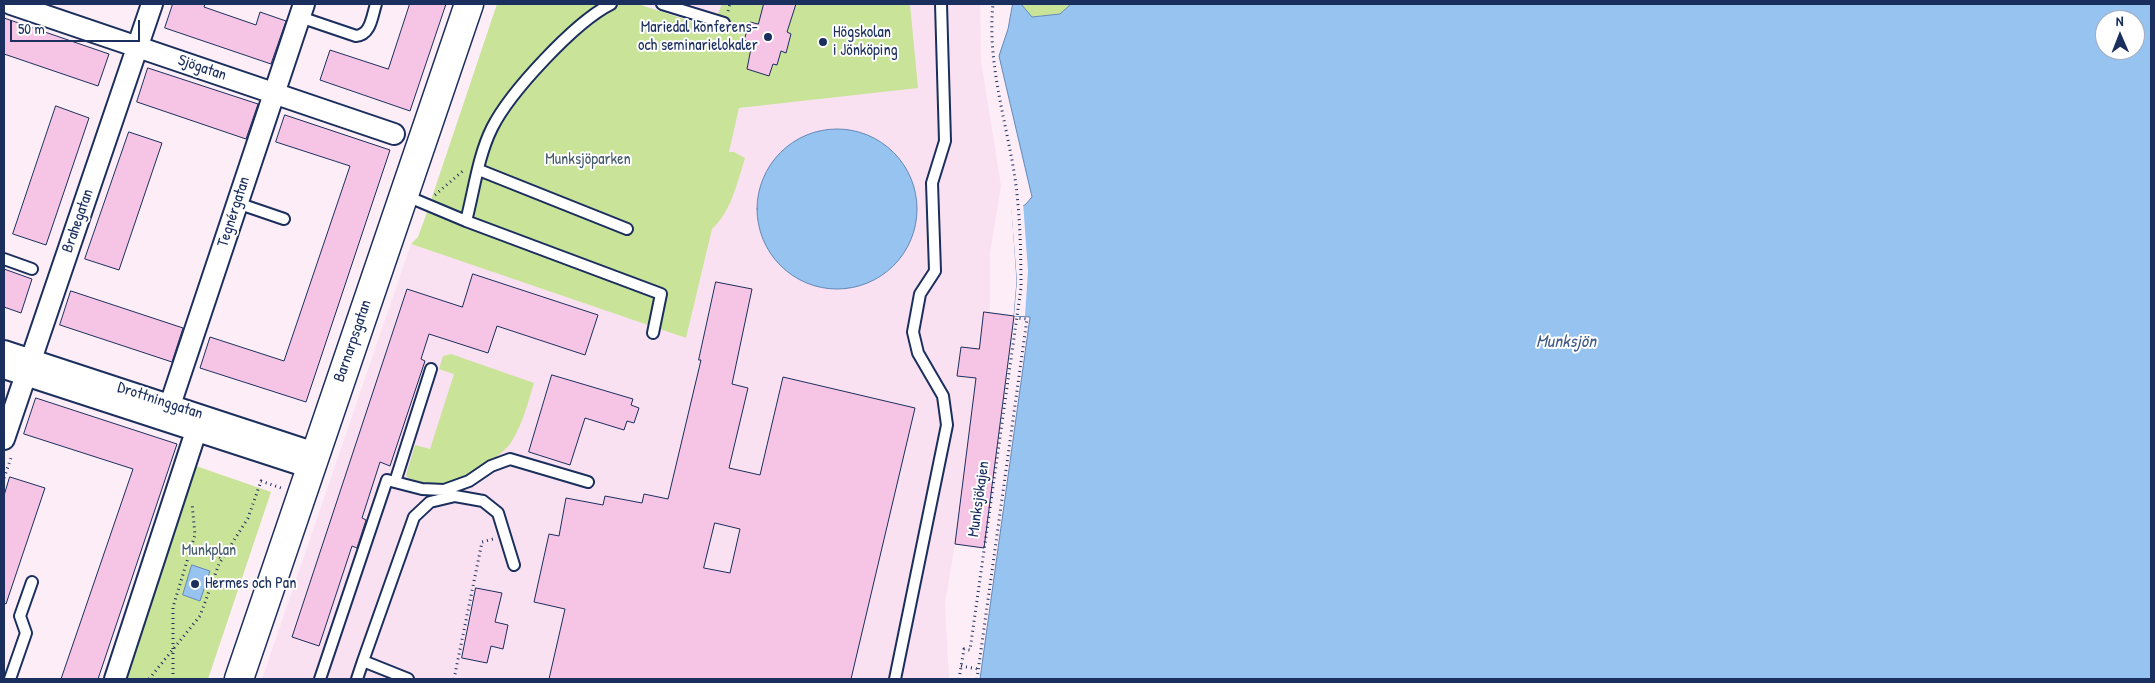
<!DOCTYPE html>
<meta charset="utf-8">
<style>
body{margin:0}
#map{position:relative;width:2155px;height:683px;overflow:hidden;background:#fcedf7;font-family:"Patrick Hand",sans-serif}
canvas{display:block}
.frame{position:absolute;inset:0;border:5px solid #1b2f5e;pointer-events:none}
.north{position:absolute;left:2095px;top:10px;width:50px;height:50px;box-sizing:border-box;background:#fff;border:1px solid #a4acbf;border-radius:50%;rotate:359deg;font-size:14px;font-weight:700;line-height:20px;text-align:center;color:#1b2f5e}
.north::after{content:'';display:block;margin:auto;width:18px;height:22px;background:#1b2f5e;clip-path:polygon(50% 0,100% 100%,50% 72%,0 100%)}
.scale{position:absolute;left:10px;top:20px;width:130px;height:22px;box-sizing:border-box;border:2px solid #1b2f5e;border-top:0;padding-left:6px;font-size:15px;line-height:18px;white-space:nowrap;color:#1b2f5e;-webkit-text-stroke:4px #fff;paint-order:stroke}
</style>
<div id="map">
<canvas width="2155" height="683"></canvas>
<div class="frame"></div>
<div class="north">N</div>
<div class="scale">50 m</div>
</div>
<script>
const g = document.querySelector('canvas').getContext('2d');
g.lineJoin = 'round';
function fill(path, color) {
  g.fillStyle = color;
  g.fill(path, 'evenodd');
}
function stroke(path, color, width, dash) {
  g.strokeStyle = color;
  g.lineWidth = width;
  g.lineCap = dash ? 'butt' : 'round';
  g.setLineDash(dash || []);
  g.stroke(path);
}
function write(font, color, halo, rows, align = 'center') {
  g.font = font + ' "Patrick Hand",sans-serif';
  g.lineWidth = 4;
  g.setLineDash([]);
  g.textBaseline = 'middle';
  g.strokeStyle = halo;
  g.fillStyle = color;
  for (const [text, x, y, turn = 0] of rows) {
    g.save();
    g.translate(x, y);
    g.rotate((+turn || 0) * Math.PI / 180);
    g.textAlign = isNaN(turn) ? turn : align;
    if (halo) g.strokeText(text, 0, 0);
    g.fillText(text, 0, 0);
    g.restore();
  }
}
fill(new Path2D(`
 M662,4H980L981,60L1001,186L990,253V312L1014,316L984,548L955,544L945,604L949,679H262L411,244L686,338L739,108L724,23Z`), '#fae1f1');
fill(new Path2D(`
 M497,4H638L712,28L722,4H910L918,88L739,108L729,152H734L745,158C737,183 731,212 712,229L686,338L411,244L418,237L426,215Z
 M1021,4H1071L1060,14L1031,17Z
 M451,354L534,383C528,402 523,423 512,441C501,459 451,489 430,485C423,484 415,480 408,478L406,475L415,445L430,449L454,374L439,369L443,356Z
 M196,466L271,492L208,679H124Z`), '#c9e399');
const water = new Path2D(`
 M1013,4H1021L1032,17L1060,14L1071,4H2151V679H980L1030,317L1014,316L1017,281L1012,209L1025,205L1032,197L999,56L1008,29ZM2105,20H2135V50H2105Z
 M757 209a80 80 0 1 1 160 0a80 80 0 1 1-160 0Z
 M192,565L210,571L200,601L183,595Z`);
fill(water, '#96c3f0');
stroke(water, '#6588b6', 1);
fill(new Path2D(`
 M1023,202L1028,271L1025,316H1014L1017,281L1011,206Z`), '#fcedf7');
const building = new Path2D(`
 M173,4H205L204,7L256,25L260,12L286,21L271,64L165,28Z
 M410,4H446L410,111L320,80L330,50L388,69Z
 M764,4H796L787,32L791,34L786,53L781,51L777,65L773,64L769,76L747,69L752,43L744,40L750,22L758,24Z
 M4,18L109,54L98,86L4,54Z
 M148,68L258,104L246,139L137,102Z
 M56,106L89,118L46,245L13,234Z
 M285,115L390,150L306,402L200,368L210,337L284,361L350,166L276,142Z
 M129,132L162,143L119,270L85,259Z
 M4,269L32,279L21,313L4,307Z
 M473,274L598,315L585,355L497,326L488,353L429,334L421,359L425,361L390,466L380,462L362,518L366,520L357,548L352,546L319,646L292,637L407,289L462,307Z
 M716,282L752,289L732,384L748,388L729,468L760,475L783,377L915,408L851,679H549L565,609L534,602L549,534L559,536L566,498L603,505L605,496L642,503L644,494L668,499L701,360H699ZM715,523L740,529L730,573L704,568Z
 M71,291L183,328L172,362L60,325Z
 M984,312L1014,316L984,548L955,544L976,378L957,376L961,347L979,349Z
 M552,375L633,399L631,405L639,408L634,423L627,421L624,430L585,418L570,465L529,452Z
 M36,398L177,444L98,679H61L133,469L24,434Z
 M10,477L45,488L6,604L4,603V496Z
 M476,588L502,593L495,622L508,625L503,649L491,646L487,663L462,658Z`);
fill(building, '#f6c4e4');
stroke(building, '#1b2f5e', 1);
const lane = new Path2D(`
 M662,4L724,23
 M300,17L356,36C371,35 372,16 376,4
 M479,170L627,229
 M404,195L466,221C474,191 478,156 492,128C510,92 575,22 611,4
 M237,203L284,219
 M466,221L661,294L653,333
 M4,259L32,269
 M395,482L431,369
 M363,661L414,517L430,502L455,496L483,501L498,513L514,565
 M10,679L26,633L20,616L32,582
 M320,679L387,480L422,489L444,490L469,481L491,466L510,459L588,482
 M357,679L363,661L408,679
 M895,679L947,425L943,396L918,353L913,332L920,294L935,271L932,183L945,141L941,4`);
const street = new Path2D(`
 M11,4L394,134
 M4,351L315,453
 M4,368L311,468
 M165,420L304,4
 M4,439L152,4
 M115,679L200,419`);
const secondary = new Path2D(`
 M239,679L469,4`);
stroke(lane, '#1b2f5e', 14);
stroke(street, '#1b2f5e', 24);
stroke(secondary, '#1b2f5e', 31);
stroke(new Path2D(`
 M728,11L730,4
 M435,195L464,170
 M4,478L12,455
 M192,547L212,551L222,559
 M961,666L978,669
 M149,679L200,616L219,564L248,518L261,481L281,488
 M173,679V607L195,535L192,503
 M454,679L482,542L493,539
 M959,679L964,649L970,650L1021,288C1021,251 1020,214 1015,178C1006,120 987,63 993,4
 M977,679L1027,319L1018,318`), '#1b2f5e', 3, [1, 4]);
stroke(lane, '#fff', 10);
stroke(street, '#fff', 20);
stroke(secondary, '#fff', 28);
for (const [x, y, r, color] of [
 [768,37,5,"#1b2f5e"],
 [823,42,5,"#1b2f5e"],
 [195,584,5,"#1b2f5e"]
]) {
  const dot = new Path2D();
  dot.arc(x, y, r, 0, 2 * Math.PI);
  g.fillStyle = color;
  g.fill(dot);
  stroke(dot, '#fff', 2);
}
write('16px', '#1b2f5e', '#fff', [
 ["Mariedal konferens-",758,28,"right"],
 ["och seminarielokaler",758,46,"right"],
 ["Högskolan",833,33],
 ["i Jönköping",833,51],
 ["Hermes och Pan",205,584]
], 'left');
write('16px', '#1b2f5e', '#fff', [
 ["Sjögatan",202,68,19],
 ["Tegnérgatan",234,212,-72],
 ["Brahegatan",78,221,-71],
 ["Barnarpsgatan",353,341,-71],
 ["Drottninggatan",160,401,18],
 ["Munksjökajen",979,499,-82]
]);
write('16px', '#465c6d', '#fff', [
 ["Munksjöparken",588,160],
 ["Munkplan",209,551]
]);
write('italic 18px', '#405b8a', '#fff', [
 ["Munksjön",1566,342]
]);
</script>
